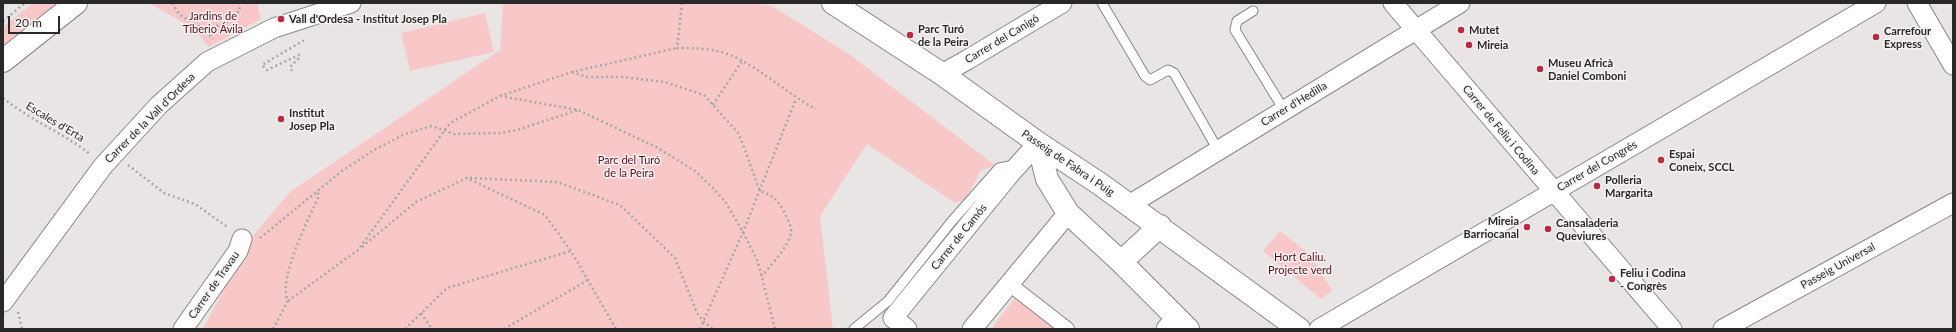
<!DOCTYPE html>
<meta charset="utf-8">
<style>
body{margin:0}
#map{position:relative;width:1956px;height:332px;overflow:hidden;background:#e9e5e5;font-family:Lato,sans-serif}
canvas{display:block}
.frame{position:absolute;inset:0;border:4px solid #2a2929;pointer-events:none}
.scale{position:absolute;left:8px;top:16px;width:52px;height:18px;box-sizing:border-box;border:2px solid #2a2929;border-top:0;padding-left:5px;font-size:12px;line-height:14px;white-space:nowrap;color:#2a2929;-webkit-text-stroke:3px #f7f3f2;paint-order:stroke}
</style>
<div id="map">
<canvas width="1956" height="332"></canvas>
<div class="frame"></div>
<div class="scale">20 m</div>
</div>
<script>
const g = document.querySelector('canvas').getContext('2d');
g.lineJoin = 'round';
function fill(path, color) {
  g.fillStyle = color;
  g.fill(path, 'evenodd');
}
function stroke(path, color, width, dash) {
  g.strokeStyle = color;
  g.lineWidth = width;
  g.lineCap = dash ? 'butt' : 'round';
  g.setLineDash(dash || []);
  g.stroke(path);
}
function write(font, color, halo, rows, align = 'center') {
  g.font = font + ' Lato,sans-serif';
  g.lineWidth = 3;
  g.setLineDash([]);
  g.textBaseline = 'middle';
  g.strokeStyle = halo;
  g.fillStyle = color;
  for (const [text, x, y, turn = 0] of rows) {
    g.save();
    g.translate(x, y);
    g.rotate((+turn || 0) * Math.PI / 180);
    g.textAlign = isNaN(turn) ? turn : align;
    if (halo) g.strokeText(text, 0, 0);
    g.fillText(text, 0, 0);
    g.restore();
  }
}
fill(new Path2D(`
 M33,3H58L3,46V27Z
 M149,3H257L261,19L209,47L193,28Z
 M503,3H748L772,6L849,54L996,166L981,170L965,200L955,203L867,144L820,216L833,329H203L251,238L290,192L500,50Z
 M485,13L494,52L410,71L401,33Z
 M1280,231L1311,255L1332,291L1321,299L1263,251Z
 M1024,286L1075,329H991Z`), '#f8c8c8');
const service = new Path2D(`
 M1102,3L1145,76L1150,80L1168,70L1174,73L1218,150
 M1253,11L1237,21L1235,30L1284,110
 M854,329L888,301L952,221L999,168L1015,165`);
const pedestrian = new Path2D(`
 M1017,290L1067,329`);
const minor = new Path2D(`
 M1393,3L1672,329
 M1917,3L1953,65
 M942,74L967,60L1062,3
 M1129,205L1460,3
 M3,302L103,166L159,105L207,62L274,28L351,3
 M183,329L238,251L242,239
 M907,329L893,318L1010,174L1038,143
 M972,329L1068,213
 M1166,329L1176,317
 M1319,329L1876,3
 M1723,329L1953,203`);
const tertiary = new Path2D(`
 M833,3L942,74L1038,143L1100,184L1299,329
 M3,61L76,3
 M1038,143L1047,179L1068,213L1121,262L1188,329
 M1121,262L1160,226`);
stroke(service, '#8a8787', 11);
stroke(pedestrian, '#8a8787', 16);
stroke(minor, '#8a8787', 21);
stroke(tertiary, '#8a8787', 24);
stroke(new Path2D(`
 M172,3L180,15L205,30L213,39
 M682,3L677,48C690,48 704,48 717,51C751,58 784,93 816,109
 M3,21L25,3
 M207,29L226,23L240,10L239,3
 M205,30L223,31L230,29
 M292,71L290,67L300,57L299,55L267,70L262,65L306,39
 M572,72L587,77H623L665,82L704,95L739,134L760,191C773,195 778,200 784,212C787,218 792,226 791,233C789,246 771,265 762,276
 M500,96L578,110L656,147L695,171L713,188L726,203L743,232L758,262L775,329
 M3,98C30,120 63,133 90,154
 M713,105L742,61
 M128,165L164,193L195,204L229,228
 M470,178L557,182L620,205L675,258L697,313L704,322L713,329
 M260,238L342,171L374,150L405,134L432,126L454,134L500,133L517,130L578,110
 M362,247L416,202L467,178L545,215L571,251L616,329
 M288,301L358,250L450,123L500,96L572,72L677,48
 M18,312L22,329
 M421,313L432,329
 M273,329L288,301C277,280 309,218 319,196L317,190
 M405,329L447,288L571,251
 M504,329L588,280
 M700,329L743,232L796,99`), '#aaa7a7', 2.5, [2, 3]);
stroke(service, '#fff', 9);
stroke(pedestrian, '#fff', 14);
stroke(minor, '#fff', 19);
stroke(tertiary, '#fff', 22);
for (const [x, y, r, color] of [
 [281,19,4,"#ba2941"],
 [1461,30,4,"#ba2941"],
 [910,35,4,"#ba2941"],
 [1876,37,4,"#ba2941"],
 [1469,45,4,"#ba2941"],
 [1540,69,4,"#ba2941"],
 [281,119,4,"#ba2941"],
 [1661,160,4,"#ba2941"],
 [1597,186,4,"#ba2941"],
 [1527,227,4,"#ba2941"],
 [1548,229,4,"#ba2941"],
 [1612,279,4,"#ba2941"]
]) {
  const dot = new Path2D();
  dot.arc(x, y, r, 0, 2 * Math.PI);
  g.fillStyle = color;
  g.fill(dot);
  stroke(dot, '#f7f3f2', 1.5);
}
write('11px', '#5c0d1b', '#f7f3f2', [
 ["Jardins de",213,16],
 ["Tiberio Ávila",213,29],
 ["Parc del Turó",629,160],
 ["de la Peira",629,173],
 ["Hort Caliu.",1300,257],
 ["Projecte verd",1300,270]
]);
write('bold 11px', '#2a2929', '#f7f3f2', [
 ["Vall d'Ordesa - Institut Josep Pla",289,19],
 ["Parc Turó",918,29],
 ["de la Peira",918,42],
 ["Mutet",1469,30],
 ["Carrefour",1884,31],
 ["Express",1884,44],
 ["Mireia",1477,45],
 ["Museu Africà",1548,63],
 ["Daniel Comboni",1548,76],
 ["Institut",289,113],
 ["Josep Pla",289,126],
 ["Espai",1669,154],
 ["Coneix, SCCL",1669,167],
 ["Polleria",1605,180],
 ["Margarita",1605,193],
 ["Mireia",1519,221,"right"],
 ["Barriocanal",1519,234,"right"],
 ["Cansaladeria",1556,223],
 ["Queviures",1556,236],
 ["Feliu i Codina",1620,273],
 ["- Congrès",1620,286]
], 'left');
write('11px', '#2a2929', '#f7f3f2', [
 ["Carrer del Canigó",1002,39,-31],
 ["Carrer d'Hedilla",1294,104,-31],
 ["Carrer de la Vall d'Ordesa",150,118,-45],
 ["Escales d'Erta",55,122,31],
 ["Carrer de Feliu i Codina",1501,130,50],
 ["Passeig de Fabra i Puig",1068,163,34],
 ["Carrer del Congrés",1597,166,-30],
 ["Carrer de Camós",959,237,-51],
 ["Passeig Universal",1838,266,-29],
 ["Carrer de Travau",214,285,-55]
]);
</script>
